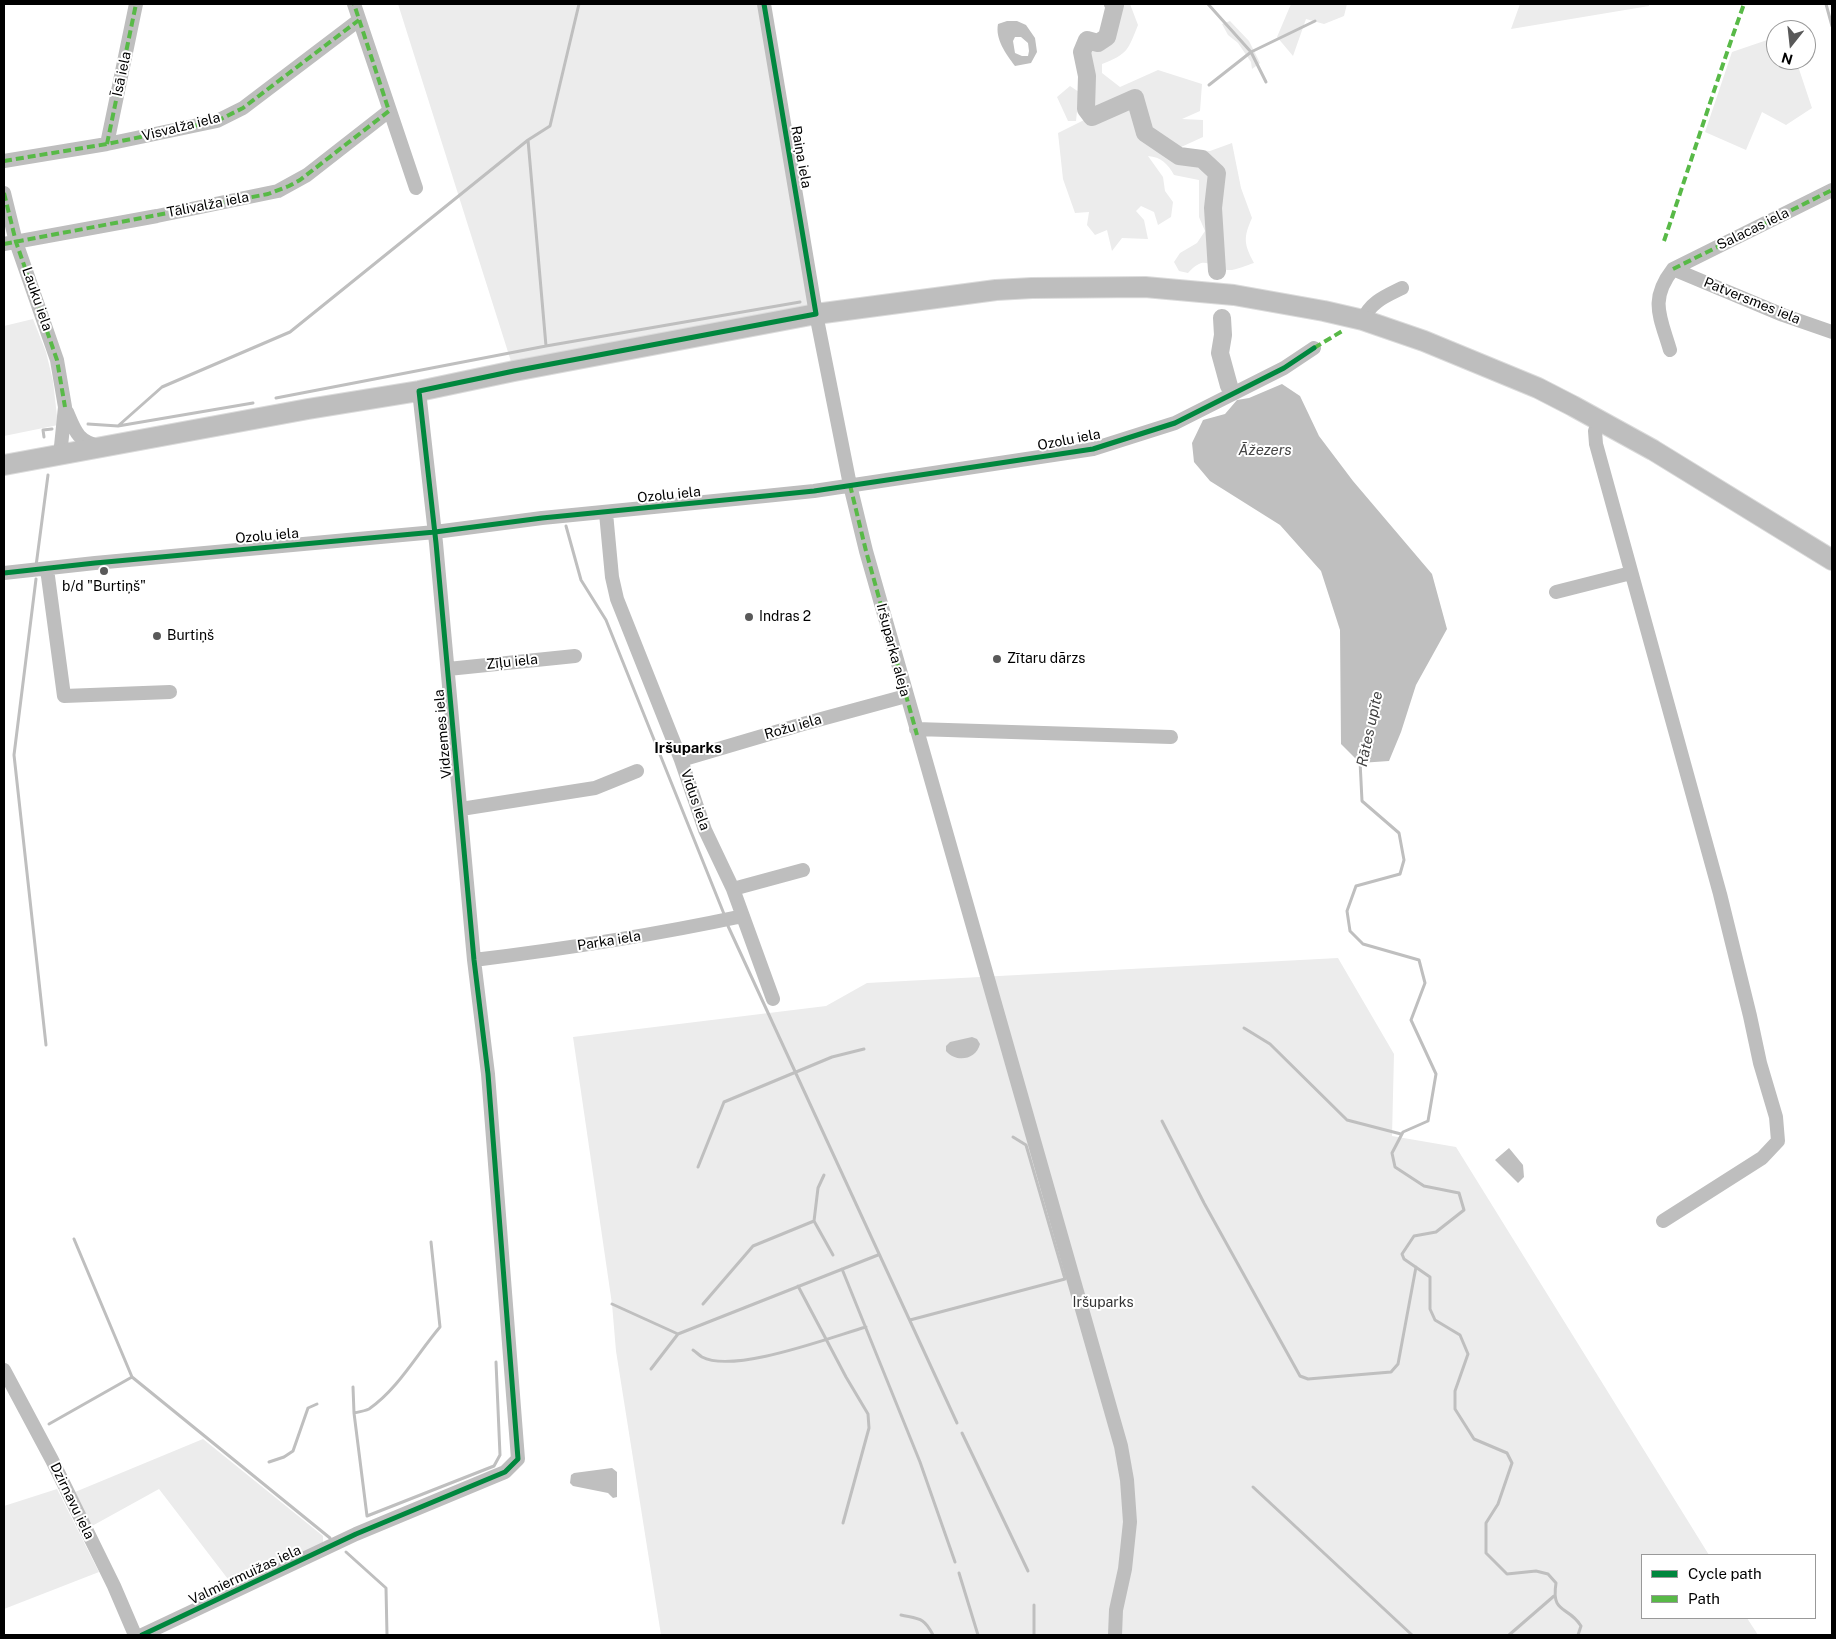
<!DOCTYPE html>
<meta charset="utf-8">
<style>
body{margin:0}
#map{position:relative;width:1836px;height:1639px;overflow:hidden;background:#fff;font-family:"Public Sans",sans-serif}
canvas{display:block}
.frame{position:absolute;inset:0;border:5px solid #000;pointer-events:none}
.legend{position:absolute;left:1641px;top:1554px;width:175px;height:65px;box-sizing:border-box;background:#fff;border:1px solid #999;margin:0;padding:6px 9px;list-style:none;font-size:15px;color:#000}
.legend li{display:flex;align-items:center;gap:10px;height:25px}
.legend b{width:25px;border:1px solid #999}
.north{position:absolute;left:1766px;top:20px;width:50px;height:50px;box-sizing:border-box;background:#fff;border:1px solid #999;border-radius:50%;rotate:196deg;font-size:14px;font-weight:700;line-height:20px;text-align:center;color:#000}
.north::after{content:'';display:block;margin:auto;width:18px;height:22px;background:#595959;clip-path:polygon(50% 0,100% 100%,50% 72%,0 100%)}
</style>
<div id="map">
<canvas width="1836" height="1639"></canvas>
<div class="frame"></div>
<ul class="legend">
<li><b style="height:6px;background:#00873e"></b>Cycle path</li>
<li><b style="height:6px;background:#58b947"></b>Path</li>
</ul>
<div class="north">N</div>
</div>
<script>
const g = document.querySelector('canvas').getContext('2d');
g.lineJoin = 'round';
function fill(path, color) {
  g.fillStyle = color;
  g.fill(path, 'evenodd');
}
function stroke(path, color, width, dash) {
  g.strokeStyle = color;
  g.lineWidth = width;
  g.lineCap = dash ? 'butt' : 'round';
  g.setLineDash(dash || []);
  g.stroke(path);
}
function write(font, color, halo, rows, align = 'center') {
  g.font = font + ' "Public Sans",sans-serif';
  g.lineWidth = 4;
  g.setLineDash([]);
  g.textBaseline = 'middle';
  g.strokeStyle = halo;
  g.fillStyle = color;
  for (const [text, x, y, turn = 0] of rows) {
    g.save();
    g.translate(x, y);
    g.rotate((+turn || 0) * Math.PI / 180);
    g.textAlign = isNaN(turn) ? turn : align;
    if (halo) g.strokeText(text, 0, 0);
    g.fillText(text, 0, 0);
    g.restore();
  }
}
fill(new Path2D(`
 M398,4H764L816,314L514,371Z
 M1113,4H1130L1138,25C1128,50 1128,54 1102,64V73L1120,87L1158,70L1202,84L1200,111L1182,119L1203,120V137L1179,148L1210,151L1232,143L1241,188L1252,218C1243,238 1244,244 1254,263C1247,265 1235,271 1227,270C1207,267 1206,254 1188,273L1179,271L1174,262L1180,253L1197,243L1205,231L1199,217V180L1174,175C1168,164 1161,157 1148,156L1163,177L1165,191L1173,202L1171,217L1158,225L1154,212L1141,206L1136,211L1144,220L1148,239L1122,238L1112,251L1107,230L1095,235L1087,225L1089,212L1075,213L1063,179L1058,133L1086,119L1083,94L1087,76L1082,52L1087,40L1098,43L1107,37L1115,5Z
 M1291,4H1347L1344,16L1324,24L1306,19L1293,56L1277,37Z
 M1520,4H1649V6L1511,29Z
 M1230,21L1249,41L1260,63L1252,69L1251,62L1238,43L1228,35L1222,24Z
 M1776,37V60H1796L1812,108L1786,125L1762,112L1746,150L1705,132L1732,52Z
 M1070,86L1079,92L1076,121H1068L1057,97Z
 M33,319L46,352L53,381L58,425L4,436V326Z
 M1338,958L1394,1054L1392,1136L1456,1147L1709,1555H1642V1618H1747L1758,1635H661L616,1351L612,1304L573,1037L826,1006L867,983Z
 M203,1439L323,1536V1544L234,1587L159,1489L92,1526L75,1492Z
 M57,1489L99,1572L4,1609V1506Z`), '#ececec');
fill(new Path2D(`
 M1007,21H1017L1026,25L1035,38L1037,52L1031,63L1015,66C1006,54 995,39 998,24ZM1015,37H1021L1028,43L1029,51L1028,56H1022L1015,53L1013,41Z
 M1282,384L1300,396L1319,436L1353,481L1432,574L1447,629L1416,685L1401,732L1389,761L1360,763L1341,744L1340,630L1321,571L1280,525L1210,481L1194,462L1192,443L1203,420L1225,414L1237,400L1249,398Z
 M972,1037L977,1039L980,1044C976,1060 956,1063 946,1051V1046L950,1042Z
 M1509,1148L1523,1165L1524,1177L1518,1183L1495,1160Z
 M612,1468L617,1472V1497L613,1498L608,1493L573,1486L570,1483L571,1475L574,1473Z`), '#bfbfbf');
stroke(new Path2D(`
 M1208,4L1251,52L1266,82
 M1826,4L1832,26
 M1209,85L1251,52L1315,21
 M528,140L546,346
 M276,398L546,346L800,302
 M88,424L118,426L253,403
 M118,426L162,387L290,332L528,140L550,126L579,4
 M44,437L43,430L52,429
 M566,526L581,580L606,620L724,914
 M36,566L48,475
 M36,579L14,755L46,1045
 M1360,761L1362,801L1399,833L1404,860L1400,874L1356,886L1347,911L1350,931L1363,944L1419,960L1425,983L1411,1020L1436,1074L1428,1121L1403,1132L1392,1153L1395,1167L1424,1186L1459,1193L1464,1210L1436,1232L1414,1236L1402,1254L1404,1259L1430,1277V1309L1435,1320L1460,1335L1468,1354L1455,1391V1409L1474,1439L1507,1453L1512,1463L1498,1504L1486,1523V1553L1507,1574L1536,1571L1548,1574L1556,1583C1551,1615 1568,1605 1581,1626L1578,1635
 M728,926L957,1423
 M1244,1028L1270,1044L1347,1120L1401,1134
 M1162,1121L1204,1203L1300,1376L1308,1379L1391,1372L1398,1364L1416,1267
 M698,1167L724,1102L832,1057L864,1049
 M824,1175L818,1188L814,1221L833,1255
 M74,1239L132,1377L330,1538
 M842,1269L920,1462L955,1562
 M798,1286L846,1377L868,1414L869,1428L843,1523
 M612,1304L678,1334L878,1255
 M703,1304L753,1246L814,1221
 M910,1320L1065,1279L1026,1145L1013,1137
 M693,1350C696,1352 699,1355 702,1357C734,1374 831,1337 866,1327
 M651,1369L678,1334
 M353,1387L354,1413L367,1516L494,1466L500,1455L496,1362
 M354,1413C359,1412 365,1411 369,1409C398,1389 417,1354 440,1327L431,1242
 M49,1424L132,1377
 M962,1433L1028,1571
 M269,1462L284,1457L293,1451L308,1408L317,1404
 M1253,1487L1412,1635
 M346,1552L386,1588L387,1635
 M959,1573L978,1635
 M1034,1605V1635
 M901,1615C919,1619 924,1617 933,1635
 M1509,1635L1554,1596`), '#bfbfbf', 3);
stroke(new Path2D(`
 M1113,4L1115,5L1107,37L1098,43L1087,40L1082,52L1087,76L1086,109L1092,117L1135,98L1145,133L1179,156L1202,159L1217,173L1213,208L1217,271
 M1222,318L1223,335L1220,353L1229,386`), '#bfbfbf', 18);
const highway = new Path2D(`
 M4,465L308,409L419,391L514,371L816,314L996,290L1032,288L1145,287L1234,295L1324,311L1363,320L1424,341L1538,388L1573,406L1653,450L1832,560`);
stroke(highway, '#dbdbdb', 22);
stroke(new Path2D(`
 M354,4L416,188
 M764,4L816,314L850,485L866,551L1121,1446L1127,1480L1130,1522L1125,1569L1116,1610L1115,1635
 M107,144L136,4
 M4,161L107,144L217,121L243,108L359,20
 M4,193L16,242L57,360L65,407L60,456
 M4,244L157,216L278,191L307,175L389,111
 M1673,269L1783,315L1832,332
 M1363,320C1370,302 1386,296 1402,288
 M1670,350C1660,316 1649,300 1673,269L1832,190
 M67,412C75,431 78,442 100,446
 M1599,421L1595,431L1596,444L1720,894L1750,1016L1760,1063L1776,1117L1778,1141L1762,1158L1663,1221
 M606,513L612,577L617,599L681,760L705,830L733,889L773,999
 M47,569L64,696L170,692
 M4,573L95,563L435,532L542,518L765,496L814,491L1093,449L1175,423L1284,368L1314,348
 M1556,592L1631,573
 M448,669L575,656
 M916,729L1171,737
 M681,760L803,724L906,696
 M461,809L595,788L637,771
 M733,889L803,870
 M474,960C564,949 654,935 743,916
 M4,1370L52,1460L114,1586L135,1635
 M142,1635L356,1534L505,1472L518,1459L488,1074L474,960L436,543L419,391`), '#bebebe', 14);
stroke(highway, '#bebebe', 20);
stroke(new Path2D(`
 M107,144L136,4
 M4,161L107,144L217,121L243,108L359,20
 M4,193L16,242L57,360L65,407
 M1664,241C1691,162 1716,82 1744,4
 M4,244L268,194L289,186L300,180L389,111L354,4
 M1673,269L1832,190
 M1314,348L1344,330
 M850,485L866,551L917,735`), '#58b947', 4, [8, 4]);
stroke(new Path2D(`
 M4,573L95,563L435,532L542,518L765,496L814,491L1093,449L1175,423L1284,368L1314,348
 M142,1635L356,1534L505,1472L518,1459L488,1074L474,960L436,543L419,391L514,371L816,314L764,4`), '#00873e', 5);
for (const [x, y, r, color] of [
 [104,571,5,"#595959"],
 [749,617,5,"#595959"],
 [157,636,5,"#595959"],
 [997,659,5,"#595959"]
]) {
  const dot = new Path2D();
  dot.arc(x, y, r, 0, 2 * Math.PI);
  g.fillStyle = color;
  g.fill(dot);
  stroke(dot, '#fff', 2);
}
write('14px', '#000', '#fff', [
 ["Īsā iela",122,74,-78],
 ["Visvalža iela",181,127,-14],
 ["Raiņa iela",801,157,80],
 ["Tālivalža iela",208,205,-11],
 ["Salacas iela",1753,229,-26],
 ["Lauku iela",37,299,71],
 ["Patversmes iela",1752,301,22],
 ["Ozolu iela",1069,440,-11],
 ["Ozolu iela",669,495,-6],
 ["Ozolu iela",267,536,-5],
 ["Iršuparka aleja",893,650,75],
 ["Zīļu iela",512,662,-6],
 ["Rožu iela",793,727,-16],
 ["Vidzemes iela",443,734,-95],
 ["Vidus iela",695,800,71],
 ["Parka iela",609,941,-9],
 ["Dzirnavu iela",72,1501,64],
 ["Valmiermuižas iela",245,1575,-25]
]);
write('14px', '#000', '#fff', [
 ["b/d \"Burtiņš\"",104,587,"center"],
 ["Indras 2",759,617],
 ["Burtiņš",167,636],
 ["Zītaru dārzs",1007,659]
], 'left');
write('14px', '#333', '#fff', [
 ["Iršuparks",1103,1303]
]);
write('italic 15px', '#444', '#fff', [
 ["Āžezers",1265,450],
 ["Rātes upīte",1370,729,-78]
]);
write('bold 15px', '#000', '#fff', [
 ["Iršuparks",688,748]
]);
</script>
